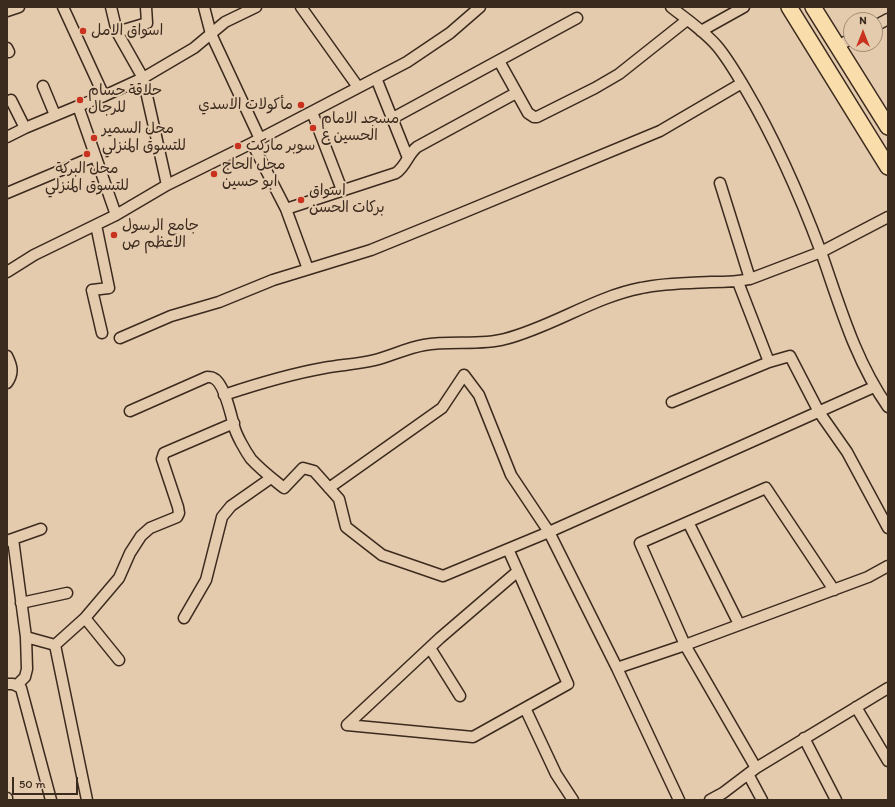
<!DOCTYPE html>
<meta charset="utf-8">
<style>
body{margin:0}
#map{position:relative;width:895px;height:807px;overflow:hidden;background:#e5cbad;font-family:Itim,sans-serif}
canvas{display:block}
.frame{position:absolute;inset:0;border:8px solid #3b2a1e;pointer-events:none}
.north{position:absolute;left:843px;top:12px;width:40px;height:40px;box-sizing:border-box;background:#e5cbad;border:1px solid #a18b74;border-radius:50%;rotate:0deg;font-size:11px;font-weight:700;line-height:16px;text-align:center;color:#3b2a1e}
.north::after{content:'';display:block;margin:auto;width:14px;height:18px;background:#c8321e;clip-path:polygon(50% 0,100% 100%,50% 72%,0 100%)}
.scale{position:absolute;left:12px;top:777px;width:66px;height:18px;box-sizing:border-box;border:2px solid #3b2a1e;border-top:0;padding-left:5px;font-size:12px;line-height:14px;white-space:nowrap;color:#3b2a1e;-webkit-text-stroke:3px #e5cbad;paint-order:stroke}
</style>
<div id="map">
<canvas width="895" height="807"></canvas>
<div class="frame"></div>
<div class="north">N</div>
<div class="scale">50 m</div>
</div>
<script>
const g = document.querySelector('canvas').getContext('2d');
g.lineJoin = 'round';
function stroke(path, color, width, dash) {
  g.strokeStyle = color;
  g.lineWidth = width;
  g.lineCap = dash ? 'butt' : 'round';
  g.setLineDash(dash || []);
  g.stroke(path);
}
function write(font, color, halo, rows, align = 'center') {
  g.font = font + ' Itim,"Playpen Sans Arabic",sans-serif';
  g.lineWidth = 4;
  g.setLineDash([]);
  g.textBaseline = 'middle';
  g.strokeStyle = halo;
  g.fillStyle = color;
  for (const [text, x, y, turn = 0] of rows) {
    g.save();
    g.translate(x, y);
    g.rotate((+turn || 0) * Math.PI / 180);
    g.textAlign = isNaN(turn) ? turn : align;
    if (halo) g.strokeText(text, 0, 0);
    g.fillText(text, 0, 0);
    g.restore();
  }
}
const street = new Path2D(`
 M63,7L104,96
 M111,7L117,32L143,78L167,185
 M204,7L211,34L260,139
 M301,7L358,87
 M671,7C686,19 704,31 717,46C728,59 737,75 746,90C776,141 800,196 821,252C840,306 855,360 888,407
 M7,11L19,7
 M875,26L888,19
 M701,31L744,7
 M117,32L147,23L146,7
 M837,46L851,39
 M7,48L9,52
 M499,61L528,113L534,117H537L595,88L619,74L687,20
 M376,78L408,158
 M43,86L55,115
 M11,100L25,128
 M78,106L104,96L143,78L194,48L225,22L256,7
 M312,112L342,190
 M393,118L577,18
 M7,137L25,128L78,106L116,215
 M252,143L286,209L308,269
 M720,183L750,279
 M7,193L95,156
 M286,209L396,173C406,166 408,154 417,147L516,93
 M96,225L109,288L92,290L102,333
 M7,272L34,255L116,215L167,185L252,143L407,62L450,33L480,7
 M738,282L769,362L790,356L819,412L847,452L888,528
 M120,338L171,316L219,302L273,280L371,250L462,213L660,131L742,83
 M7,356C12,366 14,373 7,383
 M224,395C257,384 290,374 324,368C341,365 358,364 375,360C391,356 407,348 424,345C451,340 479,346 505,339C552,327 594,297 641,288C664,283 688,283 711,282C724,282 737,282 750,279L821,252L888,217
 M672,402L769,362
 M130,411L207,377C209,377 212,377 213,378C224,382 231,415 234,426C236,435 246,452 251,459C261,470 273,479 284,488L303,468L314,471L339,499L346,527L382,555L443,576L549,532L511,475L479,395L464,375L442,408L329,488
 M688,522L739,624
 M13,539L26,637L55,645L85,618L119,578L130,553L141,536L150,528L177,517L179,513L178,507L162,459L164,453L234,423
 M7,541L41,529
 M21,603L67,593
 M85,618L119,660
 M184,618L206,580L222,517L231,506L271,478
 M55,645L87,800
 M430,648L460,696
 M617,668L685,645L868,577L888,566
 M7,684H13L21,688L51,800
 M17,685L25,677L27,669L26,637
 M856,707L888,761
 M525,708L556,774L573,800
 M347,725L473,737L568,684L508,549
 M347,725L440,638L518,571
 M804,738L836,800
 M756,768L685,645L640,543L766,488L834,590
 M748,774L762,800
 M7,798V800
 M679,800L617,668L549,532L874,387
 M710,800L723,793L756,768L888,688`);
const primary = new Path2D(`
 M789,7L888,167
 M813,7L888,127`);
stroke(street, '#3b2a1e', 13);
stroke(primary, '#3b2a1e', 18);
stroke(street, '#e5cbad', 10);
stroke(primary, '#f9deab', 15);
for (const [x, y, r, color] of [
 [83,31,4,"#c8321e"],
 [80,100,4,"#c8321e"],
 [301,105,4,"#c8321e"],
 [313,128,4,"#c8321e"],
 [94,138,4,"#c8321e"],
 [238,146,4,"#c8321e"],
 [87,154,4,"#c8321e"],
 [214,174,4,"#c8321e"],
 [301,200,4,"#c8321e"],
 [114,235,4,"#c8321e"]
]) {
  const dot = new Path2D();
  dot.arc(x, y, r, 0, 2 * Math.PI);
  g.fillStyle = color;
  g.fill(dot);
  stroke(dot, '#e5cbad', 1.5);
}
write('15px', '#3b2a1e', '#e5cbad', [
 ["اسواق الامل",91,31],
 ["حلاقة حسام",88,91],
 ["للرجال",88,108],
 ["مأكولات الاسدي",293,105,"right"],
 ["مسجد الامام",321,119],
 ["الحسين ع",321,136],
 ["محل السمير",102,129],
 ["للتسوق المنزلي",102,146],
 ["سوبر ماركت",246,146],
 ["محل الحاج",222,165],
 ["ابو حسين",222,182],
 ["محل البركة",87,169,"center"],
 ["للتسوق المنزلي",87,186,"center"],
 ["اسواق",309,191],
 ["بركات الحسن",309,208],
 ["جامع الرسول",122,226],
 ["الاعظم ص",122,243]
], 'left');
</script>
